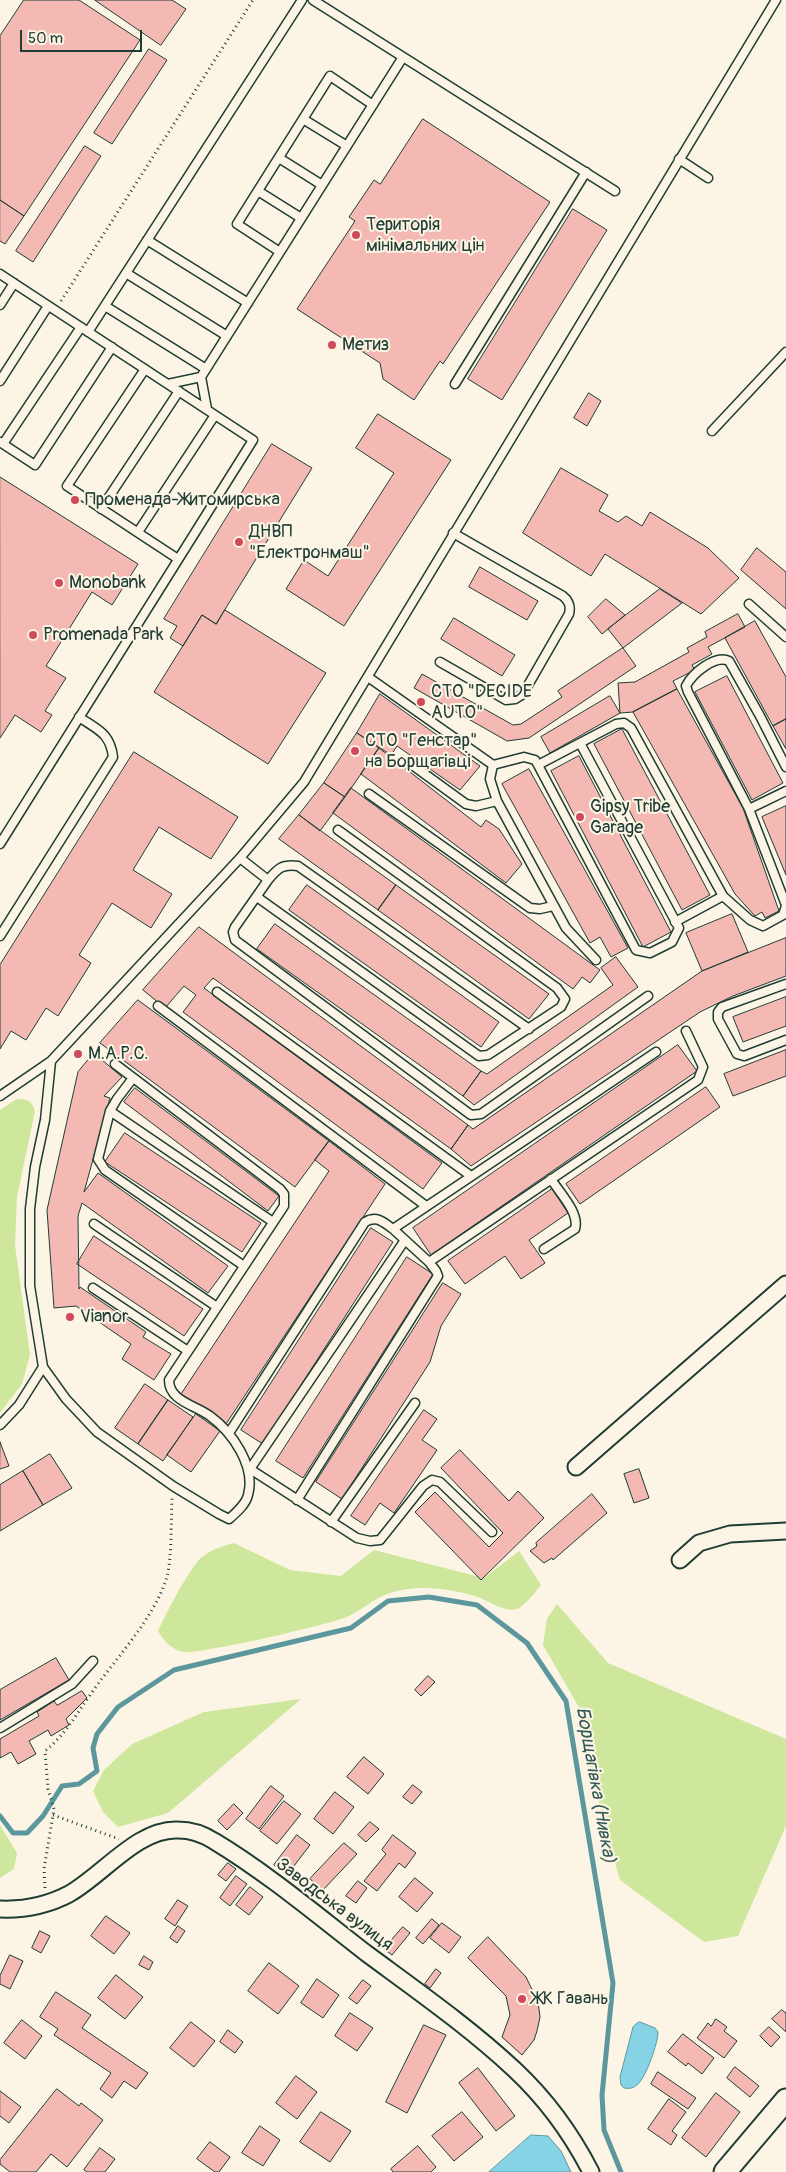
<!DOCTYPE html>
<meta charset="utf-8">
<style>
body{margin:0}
#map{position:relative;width:786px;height:2172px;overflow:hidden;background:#fcf5e5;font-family:Pangolin,sans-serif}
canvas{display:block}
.scale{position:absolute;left:20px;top:30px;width:122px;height:22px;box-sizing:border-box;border:2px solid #1f3d34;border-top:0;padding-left:6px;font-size:15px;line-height:18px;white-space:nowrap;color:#1f3d34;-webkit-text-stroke:4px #fcf5e5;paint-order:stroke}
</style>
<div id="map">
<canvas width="786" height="2172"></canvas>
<div class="scale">50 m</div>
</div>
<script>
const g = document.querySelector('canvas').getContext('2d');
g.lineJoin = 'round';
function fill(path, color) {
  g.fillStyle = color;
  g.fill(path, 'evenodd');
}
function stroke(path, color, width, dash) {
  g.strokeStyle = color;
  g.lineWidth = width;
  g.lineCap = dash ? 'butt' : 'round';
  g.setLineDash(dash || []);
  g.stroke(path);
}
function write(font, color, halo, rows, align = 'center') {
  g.font = font + ' Pangolin,sans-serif';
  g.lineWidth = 4;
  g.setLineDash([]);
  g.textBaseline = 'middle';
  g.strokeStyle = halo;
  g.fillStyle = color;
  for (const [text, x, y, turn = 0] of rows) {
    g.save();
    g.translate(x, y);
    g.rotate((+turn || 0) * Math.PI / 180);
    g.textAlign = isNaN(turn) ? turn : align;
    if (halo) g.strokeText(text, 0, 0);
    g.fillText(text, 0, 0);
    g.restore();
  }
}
fill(new Path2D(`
 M17,1099C28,1099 32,1101 35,1111L17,1197L15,1245L30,1355L22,1384L0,1413V1110Z
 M234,1543L290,1570L341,1576L374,1550L484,1578L519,1551L541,1585C535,1592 525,1606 517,1609C505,1613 489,1601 478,1597C450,1588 412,1583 385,1595C372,1600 362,1610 349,1616C333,1624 197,1655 183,1652C171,1649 164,1641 158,1631C164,1617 191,1565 202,1557C211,1550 222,1546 234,1543Z
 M557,1604L608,1663L786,1739V1826L738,1936L704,1942L620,1880L608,1839L584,1741L580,1709L543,1645L547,1619Z
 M301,1699L168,1813L118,1827L103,1812L93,1791L104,1770L132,1744L204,1712Z
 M0,1825L17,1853L14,1869L0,1878Z`), '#cfe79c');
const water = new Path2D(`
 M640,2022L655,2028L658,2032C658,2043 646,2077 638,2084C634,2088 630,2089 624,2088L621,2085L620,2077L633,2027L637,2023Z
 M531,2135L548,2136L561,2151L571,2172H489Z`);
fill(water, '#86d3e5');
stroke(water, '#5d979e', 1);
stroke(new Path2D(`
 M0,1816L13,1833H27L43,1816L62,1786L79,1784L97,1771L93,1748L97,1734L118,1707L174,1670L351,1628L388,1601L429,1597L477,1605L527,1643L566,1701L613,1983L602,2095L604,2130L621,2172`), '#5d979e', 5);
const building = new Path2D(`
 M24,0H79L140,40L24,216L0,200V36Z
 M95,0H172L186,9L161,45Z
 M149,49L167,60L112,144L94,133Z
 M423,119L550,202L443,364L440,361L414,400L383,379L380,363L297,309L355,221L349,217L374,180L380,184Z
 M85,146L101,156L33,262L16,251Z
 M0,200L24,216L5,244L0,241Z
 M573,209L607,230L502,400L468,379Z
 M589,393L601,401L587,426L574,418Z
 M378,414L451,460L344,626L286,589L304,560L328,576L394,473L356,448Z
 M272,444L312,468L216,624L202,615L183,646L170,638L177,626L164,619Z
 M561,468L608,495L599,511L618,522L626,516L642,526L650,512L708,548L739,578L701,614L605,554L591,576L523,533Z
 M0,477L138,564L112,605L92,592L46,666L66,678L45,711L52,715L41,732L15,715L0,738Z
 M757,548L786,572V609L741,570Z
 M480,567L538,601L527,620L469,587Z
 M660,589L682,603L623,648L608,629Z
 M606,599L625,615L602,634L588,617Z
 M225,610L326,673L268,764L154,692L202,615L216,624Z
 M738,614L745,627L708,647L712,654L692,665L695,670L673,681L677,689L633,712L620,713L618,683L635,682L689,652L687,648L707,637L705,632Z
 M454,618L515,655L502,676L441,639Z
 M755,621L786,677V719L773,726L725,638Z
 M623,648L636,666L529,738L507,741L414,688L422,674L513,725L521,724L562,697L558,691Z
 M727,676L783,783L752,800L695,692Z
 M677,689L743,808L779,911L765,918L762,912L755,916L735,894L633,712Z
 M380,694L480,766L460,790L397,746L391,755L357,733Z
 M610,696L620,713L550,753L541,737Z
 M786,719V749L773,726Z
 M622,729L710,895L682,910L594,744Z
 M357,733L379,748L345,797L324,783Z
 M379,748L481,827L486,820L499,829L522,864L506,883L361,774Z
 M134,752L238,817L211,859L159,827L133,870L172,894L151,928L112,903L79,955L91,963L58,1016L46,1008L26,1040L11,1031L0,1049V965Z
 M579,756L671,932L643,947L551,771Z
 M529,769L628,948L611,957L600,937L590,943L502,784Z
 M324,783L345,797L320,831L299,815Z
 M351,788L600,970L590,983L582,977L573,989L333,813Z
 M786,806V875L762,817Z
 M299,815L396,885L378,910L279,839Z
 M307,885L499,1022L481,1047L289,910Z
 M396,885L549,994L529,1019L378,910Z
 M732,914L748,952L702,971L686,933Z
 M275,924L481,1071L463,1096L257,949Z
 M199,927L468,1125L451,1149L213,978L204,988L442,1163L423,1189L183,1012L196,995L184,986L165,1008L143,990Z
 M786,938V976L733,996L700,1012L471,1166L451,1149L468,1125L473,1129L702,971Z
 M616,957L638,987L474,1105L463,1096L481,1071L487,1074L613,985L601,968Z
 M786,997V1026L743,1042L733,1017Z
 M138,1000L329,1141L295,1187L100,1043Z
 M678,1045L697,1071L431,1255L413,1228Z
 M786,1050V1076L733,1096L724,1074Z
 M94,1053L122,1077L104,1096L110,1098L84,1192L98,1173L228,1266L208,1293L82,1203L78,1216L79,1289L80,1287L146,1332L143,1337L171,1354L154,1380L122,1359L131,1344L76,1306L54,1308L47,1210L78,1072Z
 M706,1087L720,1107L580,1204L566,1184Z
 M135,1088L279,1196L268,1211L124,1102Z
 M125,1133L261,1223L242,1252L105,1162Z
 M329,1141L385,1184L226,1424L181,1394L329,1171L315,1160Z
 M552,1189L568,1213L529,1240L545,1263L521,1279L505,1256L465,1284L448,1261Z
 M371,1228L393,1242L263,1444L241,1430Z
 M94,1236L203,1309L184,1336L77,1264Z
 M407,1257L433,1274L303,1478L276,1461Z
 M443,1283L461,1294L441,1326L430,1362L342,1499L316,1482Z
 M145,1384L168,1400L138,1444L115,1428Z
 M168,1400L193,1417L163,1461L138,1444Z
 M424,1410L437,1419L422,1440L437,1450L394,1513L380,1503L365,1525L351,1516Z
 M196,1414L220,1431L191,1472L167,1455Z
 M0,1442L9,1466L0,1469Z
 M460,1450L509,1501L518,1491L544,1518L481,1580L415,1512L435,1492L489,1547L503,1533L441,1468Z
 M50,1454L72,1488L43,1505L23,1471Z
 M639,1469L649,1498L634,1503L624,1474Z
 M23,1471L43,1505L0,1531V1485Z
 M592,1494L607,1513L553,1560L552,1558L544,1563L530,1551L537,1546L536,1543Z
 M56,1658L69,1680L0,1720V1690Z
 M428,1676L435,1682L421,1696L415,1690Z
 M82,1691L87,1698L66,1719L69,1725L51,1736L48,1730L29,1741L36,1754L18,1764L11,1752L0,1758V1739L39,1716L37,1712L54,1701L57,1705Z
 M364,1757L384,1774L368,1794L347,1777Z
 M413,1785L422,1792L412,1804L403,1797Z
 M271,1786L284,1796L259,1829L246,1819Z
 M335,1792L354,1807L333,1834L314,1819Z
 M284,1801L301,1814L277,1844L260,1831Z
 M234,1804L243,1813L227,1830L218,1821Z
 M370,1822L379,1829L366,1842L358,1835Z
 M297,1835L310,1845L287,1875L274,1865Z
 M393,1835L416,1853L405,1868L399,1863L377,1891L364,1881L386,1854L382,1850Z
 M344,1843L357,1854L323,1890L310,1879Z
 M228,1863L236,1869L226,1881L218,1875Z
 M236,1876L247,1884L230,1906L220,1898Z
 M415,1878L433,1893L417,1912L399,1897Z
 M358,1881L367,1888L356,1903L346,1896Z
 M250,1887L263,1897L249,1915L236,1905Z
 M178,1900L188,1906L175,1926L165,1919Z
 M106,1916L130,1933L114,1954L91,1936Z
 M432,1919L439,1925L423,1944L416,1938Z
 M442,1923L461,1937L449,1953L430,1938Z
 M178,1926L185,1931L177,1943L170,1938Z
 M403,1927L410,1933L392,1955L384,1949Z
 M40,1931L50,1936L41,1953L32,1948Z
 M488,1937L526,1977L538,2002L540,2017L537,2031L534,2040L522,2055L502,2037L510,2015L506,1996L468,1958Z
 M10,1955L23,1961L10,1989L0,1984V1976Z
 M144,1956L153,1962L149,1970L139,1965Z
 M269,1963L299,1986L278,2014L248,1991Z
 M436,1969L441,1973L430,1988L425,1984Z
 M116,1975L143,1997L125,2019L98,1998Z
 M317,1979L339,1995L323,2018L301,2003Z
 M363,1980L371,1986L357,2004L349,1998Z
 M56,1992L91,2015L82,2028L148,2073L136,2089L124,2081L112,2098L100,2089L111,2073L54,2035L58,2029L40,2017Z
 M782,2010L786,2013V2032L772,2019Z
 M350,2013L373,2028L357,2051L335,2036Z
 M716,2019L727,2027L724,2031L737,2041L724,2058L697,2038L708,2023L711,2026Z
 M22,2020L42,2036L25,2059L4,2043Z
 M191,2022L215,2041L194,2067L170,2048Z
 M424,2025L446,2035L407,2113L386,2102Z
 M769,2027L780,2037L771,2047L760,2036Z
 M228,2030L243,2042L235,2053L220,2042Z
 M683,2034L714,2058L702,2074L688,2063L686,2066L668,2052Z
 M735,2067L759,2086L750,2097L727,2078Z
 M478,2068L515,2116L496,2131L459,2083Z
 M658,2072L696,2098L688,2109L651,2084Z
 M296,2076L317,2092L297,2119L276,2103Z
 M57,2089L79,2106L81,2103L103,2120L67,2167L51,2154L36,2172H10L0,2164V2160Z
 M0,2091L21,2107L9,2123L0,2116Z
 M716,2093L740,2112L706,2157L682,2138Z
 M669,2099L686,2112L672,2131L677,2135L671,2145L648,2129Z
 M321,2112L351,2131L330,2162L300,2142Z
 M462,2112L483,2137L454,2161L432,2136Z
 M260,2126L280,2140L263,2166L242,2153Z
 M210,2142L230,2157L219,2172H215L197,2159Z
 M418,2146L436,2167L431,2172H393L391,2169Z
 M100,2148L115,2159L105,2172H87L84,2170Z`);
fill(building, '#f5b9b4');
stroke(building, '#1f3d34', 1);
const lane = new Path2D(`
 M313,0L615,191
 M303,119L347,146
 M279,158L322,185
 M679,159L708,178
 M258,191L301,218
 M147,240L248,303
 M280,252L237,224L330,76L373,105
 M126,273L227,336
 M0,274L253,440L0,844
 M0,305L14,283
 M105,306L206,369
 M88,332L302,0
 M145,369L67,486L178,559
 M0,381L48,306
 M168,384L201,377
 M455,384L586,172
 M207,409L201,377L403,57
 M712,431L786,352
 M0,442L35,465L112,347
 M3,444L81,327
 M101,509L179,391
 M138,532L215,415
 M749,604L786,637
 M440,662L506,700L515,699L523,694L569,614C571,606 569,601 563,596L453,533
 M368,677L493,765L524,757L535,760L538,765L616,724L624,723L631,728L723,896L750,920L763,926L783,915L786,906
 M411,764L466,804L476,806L497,801
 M493,765L490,779L497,801L566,928L596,960
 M538,765L636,950L650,953L672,942L679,928L580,743
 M786,767L760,716L729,661C715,654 692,674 686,686L688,692L749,809L786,905
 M369,794L530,908L540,909L553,906
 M749,809L786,791
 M240,858L268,880L235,927L233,932L235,940L471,1115L481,1114L648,996
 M268,880C278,868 282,864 298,866L529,1029
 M257,897L479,1056L488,1055L561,1007L565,999L557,988L338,830
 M675,922L723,896
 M0,936L113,757C110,733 98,730 79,717
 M786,984L722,1007L718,1012V1019L737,1054L744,1056L786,1040
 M217,992L471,1176
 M158,1006L426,1206
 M115,1064L280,1189L284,1194V1206L169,1380C169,1401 195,1405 210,1416C232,1432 256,1466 248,1495C246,1504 237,1512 229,1519L219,1514L173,1486L97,1432L66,1399L43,1367L30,1286V1209L35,1167L45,1120L51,1061L240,858L304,782L776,0
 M133,1078L117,1099L110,1111L98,1159L105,1170L244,1266
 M0,1096L51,1061
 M110,1111L273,1222
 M94,1224L217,1307
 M405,1240L429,1262L698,1080L703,1067L686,1031
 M544,1249L575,1229C580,1213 559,1192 551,1179
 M93,1288L188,1351
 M0,1425L19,1405L43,1367
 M229,1433L365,1222C377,1215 383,1222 393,1229
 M297,1500L438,1276L436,1271L429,1262
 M331,1522L415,1403
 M492,1532L440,1482L432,1480L423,1486L380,1540L370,1541L357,1538L250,1469L405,1240L393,1229L656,1052
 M0,1728L72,1684L93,1661`);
const street = new Path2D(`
 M576,1467L786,1284
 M680,1560L699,1543L730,1534L786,1531
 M0,1909C24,1910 48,1905 69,1894C103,1875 138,1828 178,1830C191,1830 203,1834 214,1841C267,1873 317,1915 366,1953C416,1990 469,2027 515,2070C547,2100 571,2133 591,2172`);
const secondary = new Path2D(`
 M725,2172L786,2100`);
stroke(lane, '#1f3d34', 11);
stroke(street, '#1f3d34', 19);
stroke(secondary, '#1f3d34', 25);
stroke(new Path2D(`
 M61,301L253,0
 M53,1815L119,1839
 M45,1888L44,1869L54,1809L48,1789L45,1751C66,1734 75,1716 90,1695C115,1659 154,1619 167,1577C172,1558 171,1518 172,1497`), '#1f3d34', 3, [1, 4]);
stroke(lane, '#fcf5e5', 8);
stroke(street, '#fcf5e5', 15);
stroke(secondary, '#fcf5e5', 21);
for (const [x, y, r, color] of [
 [356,235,5,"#d1495b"],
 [332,345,5,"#d1495b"],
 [75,500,5,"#d1495b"],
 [239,542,5,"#d1495b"],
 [59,583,5,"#d1495b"],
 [33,635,5,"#d1495b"],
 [421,702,5,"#d1495b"],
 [355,751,5,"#d1495b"],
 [580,817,5,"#d1495b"],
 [78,1054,5,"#d1495b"],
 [70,1317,5,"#d1495b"],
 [522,1999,5,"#d1495b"]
]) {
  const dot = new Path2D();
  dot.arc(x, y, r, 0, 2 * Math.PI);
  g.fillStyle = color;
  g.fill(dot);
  stroke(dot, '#fcf5e5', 2);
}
write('18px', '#1f3d34', '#fcf5e5', [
 ["Територія",366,225],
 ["мінімальних цін",366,246],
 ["Метиз",342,345],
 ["Променада-Житомирська",85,500],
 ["ДНВП",249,532],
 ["\"Електронмаш\"",249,553],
 ["Monobank",69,583],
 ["Promenada Park",43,635],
 ["СТО \"DECIDE",431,692],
 ["AUTO\"",431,713],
 ["СТО \"Генстар\"",365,741],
 ["на Борщагівці",365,762],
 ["Gipsy Tribe",590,807],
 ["Garage",590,828],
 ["М.А.Р.С.",88,1054],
 ["Vianor",80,1317],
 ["ЖК Гавань",532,1999]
], 'left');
write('18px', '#1f3d34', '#fcf5e5', [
 ["Заводська вулиця",334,1905,37]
]);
write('italic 19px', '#345b57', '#fcf5e5', [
 ["Борщагівка (Нивка)",595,1785,80]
]);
</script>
